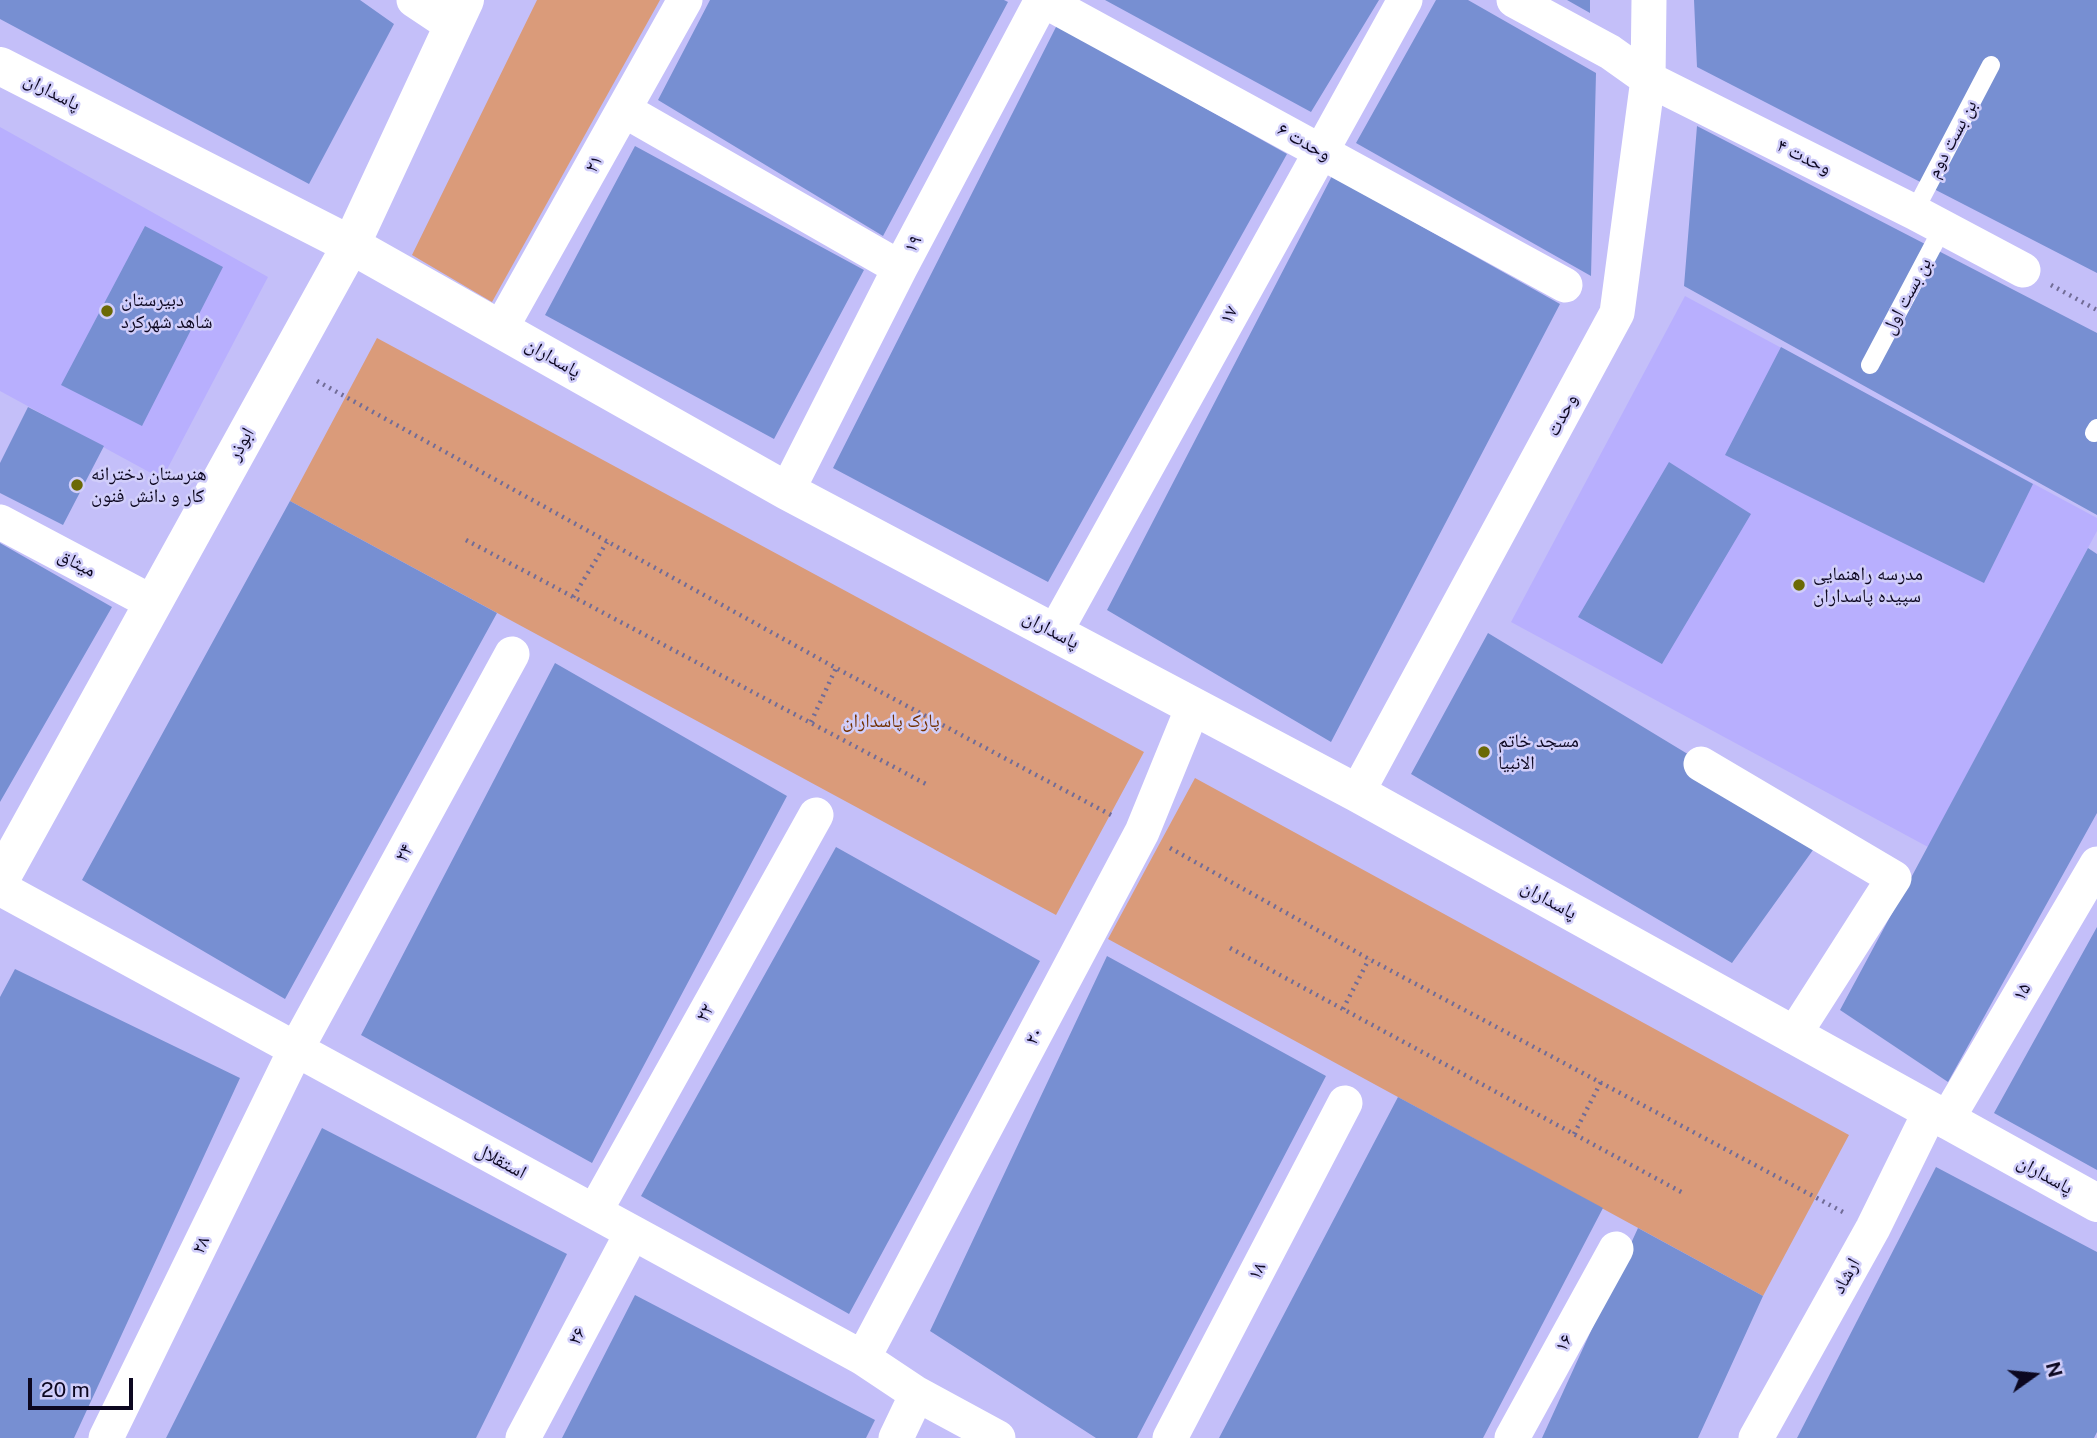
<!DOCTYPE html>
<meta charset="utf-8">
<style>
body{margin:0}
#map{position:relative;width:2097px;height:1438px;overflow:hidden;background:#c4bff9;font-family:"Public Sans",sans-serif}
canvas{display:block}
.north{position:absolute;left:1999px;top:1340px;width:70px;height:70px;-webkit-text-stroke:5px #d1cefa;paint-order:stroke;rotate:75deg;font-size:19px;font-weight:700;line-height:28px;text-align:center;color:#0c0720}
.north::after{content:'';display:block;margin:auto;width:24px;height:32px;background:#0c0720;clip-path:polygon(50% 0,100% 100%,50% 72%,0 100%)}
.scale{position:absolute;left:28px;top:1378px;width:105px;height:32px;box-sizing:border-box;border:4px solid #0c0720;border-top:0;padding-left:9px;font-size:21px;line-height:24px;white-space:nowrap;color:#0c0720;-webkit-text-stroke:5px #d1cefa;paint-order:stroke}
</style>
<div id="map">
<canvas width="2097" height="1438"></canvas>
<div class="north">N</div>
<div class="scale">20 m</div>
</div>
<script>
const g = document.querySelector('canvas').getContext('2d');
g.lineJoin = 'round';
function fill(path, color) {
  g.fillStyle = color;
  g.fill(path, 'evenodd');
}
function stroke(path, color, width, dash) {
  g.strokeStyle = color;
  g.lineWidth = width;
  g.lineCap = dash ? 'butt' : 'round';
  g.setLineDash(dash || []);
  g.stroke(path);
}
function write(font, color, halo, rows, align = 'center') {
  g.font = font + ' "Public Sans","Noto Naskh Arabic",sans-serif';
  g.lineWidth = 5;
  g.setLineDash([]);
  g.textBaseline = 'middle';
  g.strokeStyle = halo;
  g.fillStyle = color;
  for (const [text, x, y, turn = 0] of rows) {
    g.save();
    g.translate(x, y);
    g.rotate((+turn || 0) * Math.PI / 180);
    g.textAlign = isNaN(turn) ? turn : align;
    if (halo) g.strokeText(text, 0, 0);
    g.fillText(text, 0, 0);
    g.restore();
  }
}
fill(new Path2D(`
 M0,127L268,277L162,479L0,391Z
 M1685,296L2097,518V531L1928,847L1511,622Z`), '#b8affe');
fill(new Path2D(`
 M537,0H660L492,302L412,255Z
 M377,338L1144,752L1056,915L290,501Z
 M1195,778L1849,1135L1763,1296L1108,939Z`), '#da9b7a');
fill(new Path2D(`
 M0,0H360L394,24L309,184L0,19Z
 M710,0H1004L1008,2L883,236L658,100Z
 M1105,0H1379L1311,112Z
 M1436,0H1468L1596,73L1591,276L1356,143Z
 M1567,0H1590V13Z
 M1694,0H2097V273L1697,67Z
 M1057,25L1287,154L1048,582L833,468Z
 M1697,126L2097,333V515L1684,286Z
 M635,146L864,270L774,439L545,315Z
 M1332,176L1560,304L1331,742L1107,610Z
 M145,226L223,267L142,426L61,385Z
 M1781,347L2033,484L1984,583L1725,455Z
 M28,407L104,446L63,525L0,493V463Z
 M1669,462L1751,514L1662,664L1578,617Z
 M290,501L497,613L285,999L82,880Z
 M0,543L112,607L0,802Z
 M2088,548L2097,554V813L1948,1082L1840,1010Z
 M1488,633L1823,836L1732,963L1411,774Z
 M555,663L787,796L592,1163L361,1035Z
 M836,847L1040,961L849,1314L641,1196Z
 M2097,927V1170L1994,1113Z
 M1107,956L1326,1076L1137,1438H1096L930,1331Z
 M15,969L240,1078L74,1438H0V997Z
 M1398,1097L1603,1208L1483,1438H1219Z
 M322,1128L567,1254L476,1438H166Z
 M1936,1167L2097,1252V1432L2094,1438H1797Z
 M1638,1228L1763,1296L1698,1438H1542Z
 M635,1295L875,1420L866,1438H562Z`), '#778fd2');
stroke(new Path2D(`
 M2051,285L2097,310
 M317,381L836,668L1111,815
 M466,540L926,784
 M573,597L607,542
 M811,722L836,668
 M1170,848L1369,959L1843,1212
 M1230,948L1683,1193
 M1343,1009L1369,959
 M1574,1134L1601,1082`), '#716c97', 4.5, [2, 5]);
stroke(new Path2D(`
 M1914,212L1991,65
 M1870,365L1943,227
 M2094,433L2097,428`), '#fff', 18);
stroke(new Path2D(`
 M414,0L453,26
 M1043,0L1565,285
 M1514,0L1610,52L1648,79L1914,212L2023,270
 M624,110L900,268
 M501,328L685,0
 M787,491L900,268L1042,0
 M0,522L153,603
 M1055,632L1405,0
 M1701,764L1894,878L1793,1036
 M1357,793L1617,313L1648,79L1649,0
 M0,888L863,1358L917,1394L998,1438
 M1946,1121L2097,864
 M595,1211L816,815
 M863,1358L1142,832L1193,707
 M106,1438L295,1051L512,654
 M523,1438L631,1235
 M896,1438L917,1394
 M1170,1438L1345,1103
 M1512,1438L1616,1249
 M1756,1438L1873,1228L1930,1112`), '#fff', 35);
stroke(new Path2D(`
 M0,66L351,245L787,491L1357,793L2097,1203
 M0,880L351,245L465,0`), '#fff', 38);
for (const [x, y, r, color] of [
 [107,311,7,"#6b6905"],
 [77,485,7,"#6b6905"],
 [1799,585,7,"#6b6905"],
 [1484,752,7,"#6b6905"]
]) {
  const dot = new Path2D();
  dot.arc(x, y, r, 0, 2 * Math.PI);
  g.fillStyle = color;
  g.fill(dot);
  stroke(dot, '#d1cefa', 2.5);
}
write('19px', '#0c0720', '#d1cefa', [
 ["پاسداران",52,92,27],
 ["بن بست دوم",1952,139,-62],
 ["وحدت ۶",1304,142,29],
 ["وحدت ۴",1804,157,26],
 ["۲۱",594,164,-61],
 ["۱۹",913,244,-62],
 ["بن بست اول",1907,296,-62],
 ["۱۷",1229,315,-61],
 ["پاسداران",553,358,30],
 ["وحدت",1562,415,-62],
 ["ابوذر",241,444,-61],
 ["میثاق",77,563,28],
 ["پاسداران",1051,630,28],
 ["۲۴",404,853,-61],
 ["پاسداران",1549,900,29],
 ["۱۵",2022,992,-60],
 ["۲۲",705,1013,-61],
 ["۲۰",1034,1036,-62],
 ["استقلال",501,1161,28],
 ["پاسداران",2045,1175,29],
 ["۲۸",201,1245,-64],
 ["۱۸",1257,1271,-62],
 ["ارشاد",1846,1276,-61],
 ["۲۶",577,1336,-62],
 ["۱۶",1564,1343,-61]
]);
write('19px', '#0c0720', '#d1cefa', [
 ["دبیرستان‌",121,300],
 ["شاهد شهرکرد",121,322],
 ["هنرستان دخترانه",91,474],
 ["کار و دانش فنون",91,496],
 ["مدرسه راهنمایی",1813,574],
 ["سپیده پاسداران",1813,596],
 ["مسجد خاتم",1498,741],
 ["الانبیا",1498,763]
], 'left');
write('19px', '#713000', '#d1cefa', [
 ["پارک پاسداران",891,721]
]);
</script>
